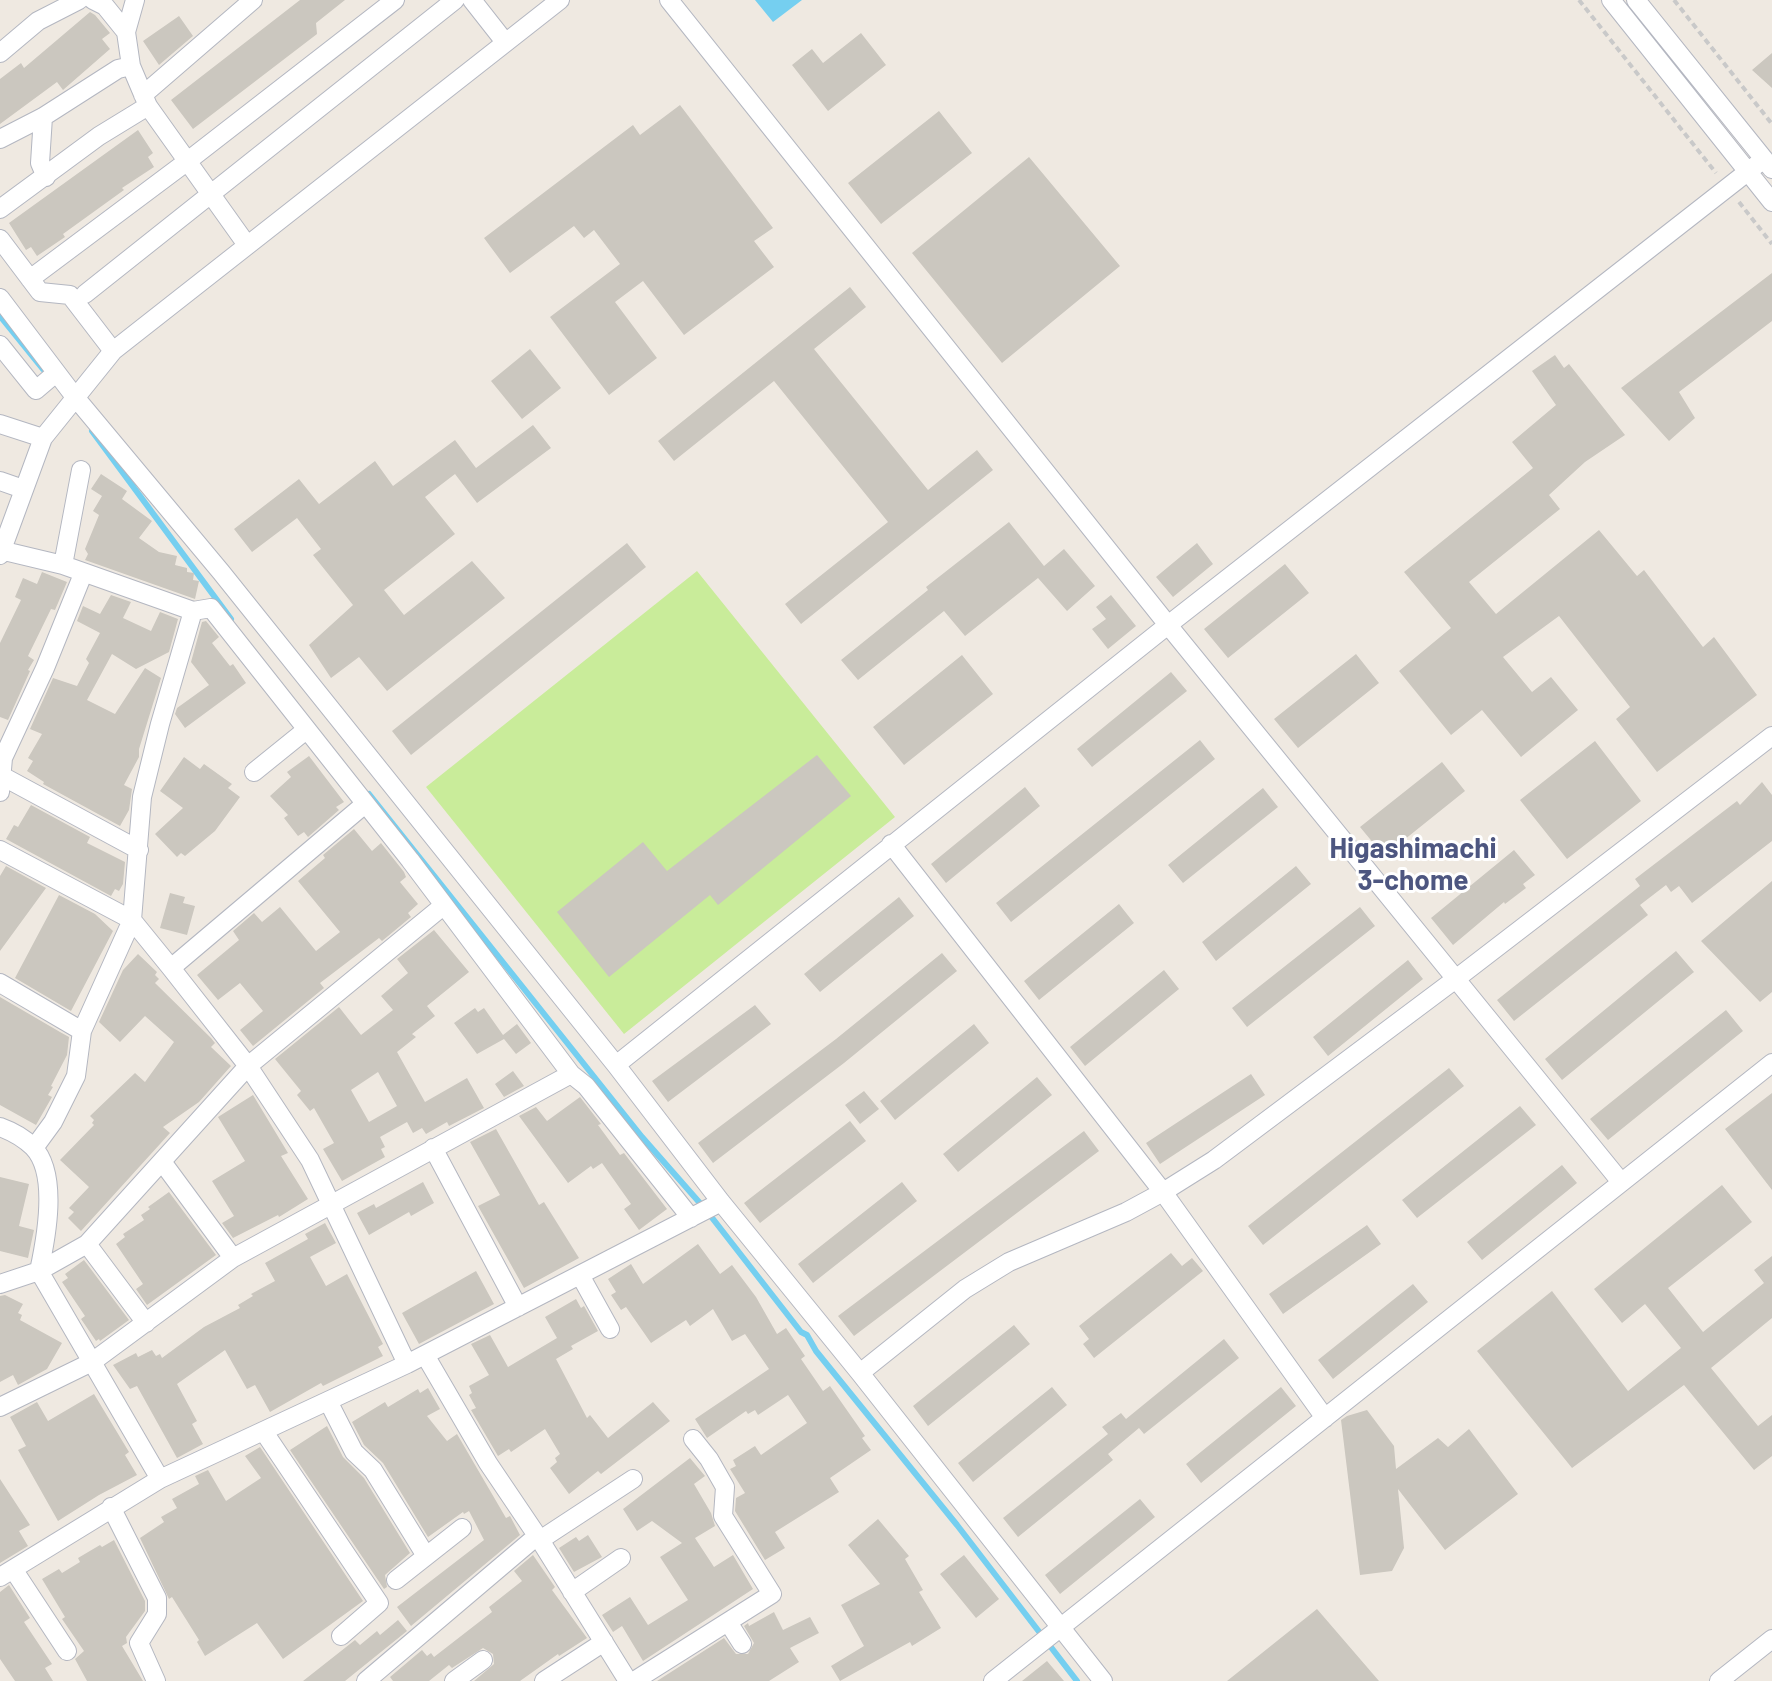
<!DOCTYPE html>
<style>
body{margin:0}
canvas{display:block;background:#efe9e1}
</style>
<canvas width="1772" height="1681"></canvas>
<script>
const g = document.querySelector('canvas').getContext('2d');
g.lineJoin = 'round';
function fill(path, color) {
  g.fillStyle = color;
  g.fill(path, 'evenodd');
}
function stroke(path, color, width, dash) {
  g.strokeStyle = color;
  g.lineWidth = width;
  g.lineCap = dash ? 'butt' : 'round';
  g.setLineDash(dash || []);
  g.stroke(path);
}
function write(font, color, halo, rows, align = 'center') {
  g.font = font + ' Barlow,sans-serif';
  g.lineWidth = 6;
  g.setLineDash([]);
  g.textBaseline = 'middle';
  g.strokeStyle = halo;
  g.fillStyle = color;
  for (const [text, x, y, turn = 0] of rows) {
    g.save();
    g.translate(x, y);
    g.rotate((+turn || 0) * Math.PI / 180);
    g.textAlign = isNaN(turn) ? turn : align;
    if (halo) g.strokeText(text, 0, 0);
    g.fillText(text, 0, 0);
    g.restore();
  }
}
fill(new Path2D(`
 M697,571L895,817L624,1034L426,787Z`), '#c9ec9a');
fill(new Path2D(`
 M755,0H802L773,22Z`), '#75cff0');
stroke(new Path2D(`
 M0,316L43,369
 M92,431L231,619
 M369,794L642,1137L706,1210L801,1332L807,1335L816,1351L957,1525L1077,1681`), '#75cff0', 6);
fill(new Path2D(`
 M300,0H345L316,23L317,34L193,129L171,100Z
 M90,12L95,15L110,33L102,39L110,49L63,90L57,82L0,124V79L21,63L24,68Z
 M179,16L193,36L159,65L143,41Z
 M861,33L886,65L828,111L792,65L812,49L823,63Z
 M1772,53V88L1752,70Z
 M680,105L773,228L754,241L774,267L684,335L643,281L615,302L657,358L609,395L550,317L620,264L594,230L584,238L574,226L510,273L484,238L633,125L640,135Z
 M939,111L972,153L881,224L848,183Z
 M138,130L153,153L148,157L154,167L122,188L124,190L63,234L65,237L37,256L31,247L26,250L9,223Z
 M1029,157L1120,266L1002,363L912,253Z
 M1772,273V321L1679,392L1695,418L1669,441L1621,388Z
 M850,287L866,307L814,349L928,490L977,450L993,470L801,624L785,604L888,522L774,381L674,461L658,441Z
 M530,349L561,388L522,419L491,381Z
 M1555,355L1564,368L1569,364L1625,435L1585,462L1549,495L1560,509L1469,582L1496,614L1599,530L1637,576L1644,570L1703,647L1714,637L1757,695L1657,772L1616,719L1630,707L1559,616L1503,657L1532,692L1551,677L1578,710L1521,757L1482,710L1451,735L1399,671L1451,628L1404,572L1533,468L1512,442L1556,405L1532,371Z
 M533,425L551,448L477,503L455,474L425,497L455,534L384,590L404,615L472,561L505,598L387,691L359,657L331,678L309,645L353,605L313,555L321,549L297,518L252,552L234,529L299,479L319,504L375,461L393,486L455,440L476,468Z
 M101,474L127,491L122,499L152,521L139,538L159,552L177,556L175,565L187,568V572L194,573L193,580L199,581L195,599L85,560L88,554L85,549L99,515L93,511L102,496L91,489Z
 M1009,522L1044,566L1064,549L1095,586L1067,611L1038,578L965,636L944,611L858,680L841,660L928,590L926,587Z
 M627,543L646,567L411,755L392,731Z
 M1197,543L1213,564L1173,597L1156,577Z
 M1285,564L1309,593L1228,658L1204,629Z
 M42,572L67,582L55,610L51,609L28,656L34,660L28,670L30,671L8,720L0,717V643L21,600L15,597L23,578L37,584Z
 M111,595L131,602L123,618L151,631L160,612L178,619L169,652L136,669L112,654L87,700L115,714L145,668L161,678L139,749V757L124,785L132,789L129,810L120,826L43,784L44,782L27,771L33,761L28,758L42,734L30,729L53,678L77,686L89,663L86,659L100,633L77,621L83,606L100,614Z
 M1111,595L1136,626L1108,649L1092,629L1106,619L1096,607Z
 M206,621L219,637L212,643L230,666L233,664L246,683L185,728L175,714L177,708L209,685L191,662L202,622Z
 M1356,654L1379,683L1298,748L1274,719Z
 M962,655L993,694L904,765L873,727Z
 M1171,672L1187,691L1092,767L1077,749Z
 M1200,740L1215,759L1011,922L996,903Z
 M1595,741L1641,801L1567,859L1520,800Z
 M817,755L851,796L718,905L710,895L609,977L557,912L643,842L667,871Z
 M309,756L344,802L336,807L339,810L308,837L304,832L298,836L284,818L288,815L270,796L291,777L287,772Z
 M184,757L200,769L204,764L232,784L228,788L240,797L215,831L185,856L181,853L177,857L155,834L183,808L160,791Z
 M1442,762L1465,791L1384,856L1360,827Z
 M1762,782L1772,795V841L1692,903L1679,886L1671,892L1666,885L1640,905L1648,915L1514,1021L1497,1000L1640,886L1635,879L1737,801L1740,805Z
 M1025,787L1040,806L946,883L931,864Z
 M1263,788L1278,807L1183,883L1168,865Z
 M31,805L90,837L87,843L125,862L123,884L119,891L115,889L111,896L6,839L14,825L18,827Z
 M354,829L372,851L381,843L404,872L406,877L400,882L418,904L408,913L411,917L382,941L379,938L320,983L324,988L253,1046L240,1030L263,1011L240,983L218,1000L197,975L239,940L233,931L254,913L262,922L280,907L316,951L340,932L298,881L325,858L323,855Z
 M1514,850L1535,875L1523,884L1526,888L1505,904L1504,902L1453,945L1431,918Z
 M6,866L46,888L0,951V876Z
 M1296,866L1311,884L1216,961L1202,942Z
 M1772,881V992L1760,1002L1701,941Z
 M170,893L185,897L183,903L195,906L187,935L160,928Z
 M59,895L95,914L113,931L71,1011L15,978Z
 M899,897L914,916L820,992L804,974Z
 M1119,904L1134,923L1039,1000L1024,981Z
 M1360,907L1375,926L1247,1027L1232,1008Z
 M434,930L469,972L427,1006L435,1016L412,1034L416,1037L397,1052L425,1102L467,1078L484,1108L449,1126L447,1122L426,1134L422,1128L413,1133L407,1122L380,1137L385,1147L381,1149L385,1157L342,1181L323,1149L334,1143L314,1108L310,1111L297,1095L301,1091L275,1059L339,1007L361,1035L393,1010L381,996L408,973L397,959ZM378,1072L397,1106L369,1122L351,1090Z
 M1676,951L1694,972L1562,1080L1545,1059Z
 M942,953L957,971L844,1063L713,1163L698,1143L836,1039Z
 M138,954L157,972L155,975L159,979L155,983L211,1038L215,1043L211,1047L231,1066L199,1102L163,1127L170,1133L81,1231L68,1218L74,1212L69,1208L89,1187L60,1160L94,1125L92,1123L94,1120L90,1116L135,1073L145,1082L174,1042L145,1016L120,1042L99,1022L123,970Z
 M1408,960L1423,979L1328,1056L1313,1037Z
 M1164,970L1179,989L1085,1066L1070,1047Z
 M0,997L60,1032L59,1034L60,1032L69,1037L67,1055L51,1086L53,1087L48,1095L52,1097L36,1125L0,1105Z
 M755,1005L771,1024L668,1102L652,1081Z
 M475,1008L478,1012L484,1008L503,1035L517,1024L531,1043L516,1054L504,1039L477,1054L454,1023Z
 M1726,1010L1743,1031L1608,1140L1590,1119Z
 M974,1024L989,1043L895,1120L880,1101Z
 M1449,1068L1464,1086L1263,1245L1248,1226Z
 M513,1071L524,1086L504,1097L495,1084Z
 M1251,1074L1265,1095L1160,1164L1146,1143Z
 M1037,1077L1052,1095L958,1172L943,1154Z
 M864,1091L879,1109L860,1124L845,1105Z
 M1772,1093V1190L1725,1129Z
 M253,1095L288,1153L281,1156L308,1199L279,1217L278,1215L233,1238L222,1223L234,1216L212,1181L245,1161L218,1117Z
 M580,1097L601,1124L598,1125L620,1155L624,1153L667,1209L639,1230L624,1209L631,1204L602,1163L593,1169L591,1166L568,1183L519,1116L536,1107L547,1121Z
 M1520,1106L1536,1125L1417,1218L1402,1200Z
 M850,1121L866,1141L760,1223L744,1203Z
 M496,1129L539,1205L544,1202L579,1258L524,1288L478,1206L500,1195L470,1142Z
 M1084,1131L1099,1151L854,1336L838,1316Z
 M1562,1165L1577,1183L1482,1260L1467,1242Z
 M0,1177L29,1184L19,1226L34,1230L28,1258L0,1251Z
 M423,1182L434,1203L411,1216L409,1212L369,1235L357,1213L374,1204L376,1208Z
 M902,1182L917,1201L813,1283L798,1264Z
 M1722,1185L1752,1222L1668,1288L1703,1332L1764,1283L1754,1270L1772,1256V1318L1711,1368L1758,1426L1772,1415V1456L1754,1470L1684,1385L1572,1468L1477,1351L1552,1291L1628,1391L1681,1348L1645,1304L1622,1323L1594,1289Z
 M169,1192L216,1255L147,1305L136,1289L143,1284L116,1244L125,1237L123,1234L144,1220L141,1215L150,1209L148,1207Z
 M325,1223L336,1243L310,1257L326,1286L347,1274L383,1344L378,1347L383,1356L323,1386L321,1383L270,1412L255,1385L247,1389L225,1350L177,1384L197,1421L192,1424L203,1444L177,1458L137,1386L130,1389L113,1365L136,1353L138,1357L152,1350L156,1356L160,1354L162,1358L204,1327L240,1308L238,1305L253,1296L251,1294L275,1281L265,1263L308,1239L305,1234Z
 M1367,1225L1381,1244L1283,1314L1269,1294Z
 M698,1244L720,1274L732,1265L756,1297L777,1334L786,1328L805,1356L801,1359L823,1391L830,1386L865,1436L862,1438L871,1450L830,1478L839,1492L775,1532L785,1548L765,1560L735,1511L736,1498L745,1493L730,1469L736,1466L733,1460L755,1446L761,1455L807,1423L788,1395L758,1415L755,1410L748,1414L746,1411L707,1438L695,1419L769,1369L745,1334L732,1341L713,1309L690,1326L686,1320L651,1343L626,1307L621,1310L611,1295L616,1292L608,1279L631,1264L643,1284Z
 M1171,1253L1182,1266L1192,1258L1203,1271L1094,1358L1083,1344L1089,1339L1079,1326Z
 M84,1260L129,1320L100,1341L99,1339L96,1341L81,1319L85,1316L62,1282L68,1278L65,1274Z
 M476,1271L494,1304L419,1344L402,1313Z
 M1413,1284L1428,1302L1333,1379L1318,1360Z
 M5,1295L23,1304L18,1313L22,1315L20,1320L62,1343L47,1369L18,1385L13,1375L0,1382V1296Z
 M576,1299L581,1308L584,1306L598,1331L571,1346L573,1349L556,1359L587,1418L590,1415L608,1438L653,1402L670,1421L601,1474L598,1471L569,1494L550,1468L557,1462L555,1458L560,1454L545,1429L511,1452L509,1449L498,1456L471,1410L476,1408L469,1395L472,1393L469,1386L489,1375L471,1344L490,1335L508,1367L557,1338L545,1317Z
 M1014,1325L1030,1344L928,1426L913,1406Z
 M1224,1339L1239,1358L1144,1434L1139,1428L1108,1454L1113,1460L1018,1537L1003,1518L1108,1434L1102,1427L1121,1413L1126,1419Z
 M1052,1387L1067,1405L973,1482L958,1463Z
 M1281,1387L1296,1406L1201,1483L1186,1464Z
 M428,1388L440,1409L427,1416L447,1441L457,1434L506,1518L510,1516L520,1535L411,1626L397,1607L484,1540L469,1511L464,1514L463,1512L428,1537L383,1463L364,1445L352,1422L385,1402L388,1407L418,1389L420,1393Z
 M94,1394L129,1452L125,1455L137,1475L99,1495L58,1521L18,1450L26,1446L10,1417L37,1402L48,1421Z
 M1367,1410L1394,1446L1396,1469L1438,1438L1448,1447L1469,1429L1518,1494L1445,1550L1398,1489L1404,1548L1392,1571L1360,1575L1341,1420L1347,1416Z
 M327,1426L343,1457L364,1478L410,1553L385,1575L387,1587L384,1589L290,1450Z
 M260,1447L363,1601L283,1659L257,1623L205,1656L197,1642L199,1640L172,1597L169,1599L140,1538L164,1522L161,1517L177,1508L172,1499L199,1484L195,1476L208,1470L226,1501L261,1478L245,1456Z
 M690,1458L705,1476L694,1484L711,1513L715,1526L695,1538L714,1567L733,1555L753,1589L643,1661L622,1626L613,1632L602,1615L630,1597L648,1625L688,1600L660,1557L682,1543L652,1521L637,1531L623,1509Z
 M0,1479L30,1525L19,1531L28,1546L0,1563Z
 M1140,1499L1155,1517L1060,1594L1045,1575Z
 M878,1519L909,1556L905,1559L923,1590L919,1592L941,1628L912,1646L910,1642L840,1681L831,1666L864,1646L841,1605L880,1584L848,1545Z
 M588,1535L602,1557L574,1572L559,1548L576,1537L579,1541Z
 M114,1540L145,1601V1611L126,1637L127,1643L122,1646L143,1681H87L75,1659L84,1651L62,1619L65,1617L42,1579L59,1569L62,1573L80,1562L78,1558L100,1545L102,1547Z
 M533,1555L555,1587L552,1590L587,1638L559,1656L558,1654L520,1681H474L494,1664L493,1654L483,1648L452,1668L449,1665L429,1681H393L390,1677L422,1650L427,1656L431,1653L434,1657L492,1612L489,1607L522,1581L514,1571Z
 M964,1555L999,1599L976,1618L940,1574Z
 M9,1585L30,1618L24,1622L52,1664L45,1668L53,1681H15L0,1659V1592Z
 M1317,1609L1379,1681H1227Z
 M774,1612L783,1630L810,1617L819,1633L790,1648L799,1662L769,1681H657L724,1638L736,1654H748L754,1643L744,1626L748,1623L749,1626Z
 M398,1620L407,1631L345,1681H303L355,1640L360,1645L377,1631L380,1635Z
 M1047,1661L1064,1681H1022Z`), '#cbc7bf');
const minor = new Path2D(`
 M93,0L105,6L126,32
 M135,0L126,32L131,66L148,106L247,245
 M472,0L505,42
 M669,0L1168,625L1621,1182
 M1611,0L1772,202
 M1636,0L1772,169
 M0,53L38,21L79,0
 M143,95L253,0
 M43,117L40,163L46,177
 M0,139L43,117L118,69L131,66
 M0,209L99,136L148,106
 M0,239L40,292L70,295L113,351
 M30,279L189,160L395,0
 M85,294L455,0
 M0,298L75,397L221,572L616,1065L721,1202L860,1373L1103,1681
 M0,345L36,390L56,373
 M0,424L43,438
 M0,481L23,489
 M0,550L63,565L193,611L211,608L410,860L571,1074L586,1086L691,1218
 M0,555L43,438L113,351L560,0
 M63,565L81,470
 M254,772L306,730
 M2,776L139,850
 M0,792L3,758L45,668L83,574
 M891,844L1163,1192L1325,1418
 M0,850L132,920L171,968L248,1066L310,1160L407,1364
 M171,968L365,804
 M0,983L82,1031
 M616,1065L1168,625L1764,159
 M0,1127C11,1131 24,1138 33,1147C59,1174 46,1239 39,1271L160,1479
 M34,1148L53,1122L76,1076L82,1031L132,920L142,797L160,724L193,611
 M433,1148L518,1307
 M163,1163L233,1258
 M87,1244L146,1323
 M580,1275L610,1329
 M0,1284L39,1271L87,1244L248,1066L443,906
 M425,1355L488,1463L540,1540L628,1681
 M860,1373L965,1289L1009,1262L1126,1212L1163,1192L1214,1160L1457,978L1772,736
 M328,1401L354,1452L373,1470L426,1556
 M0,1407L92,1362L233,1258L571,1074
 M264,1432L379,1603L341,1636
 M111,1507L157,1598V1614L139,1643L156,1681
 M540,1540L633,1479
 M13,1569L67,1651
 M0,1577L160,1479L407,1364L721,1202
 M396,1580L462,1528
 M572,1592L621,1558
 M728,1622L742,1644
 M366,1681L537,1536
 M454,1681L483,1660
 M544,1681L604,1642
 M634,1681L772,1594L723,1516L725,1487L709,1459L693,1439
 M993,1681L1772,1063
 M1719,1681L1772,1639`);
stroke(minor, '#b4b7c1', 20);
stroke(new Path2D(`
 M1579,0L1716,173
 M1674,0L1772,124
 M1739,202L1772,244`), '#c9c9c9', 4, [6, 4]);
stroke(minor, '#fff', 18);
write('bold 28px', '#4d5680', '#fff', [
 ["Higashimachi",1413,849],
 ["3-chome",1413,881]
]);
</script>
